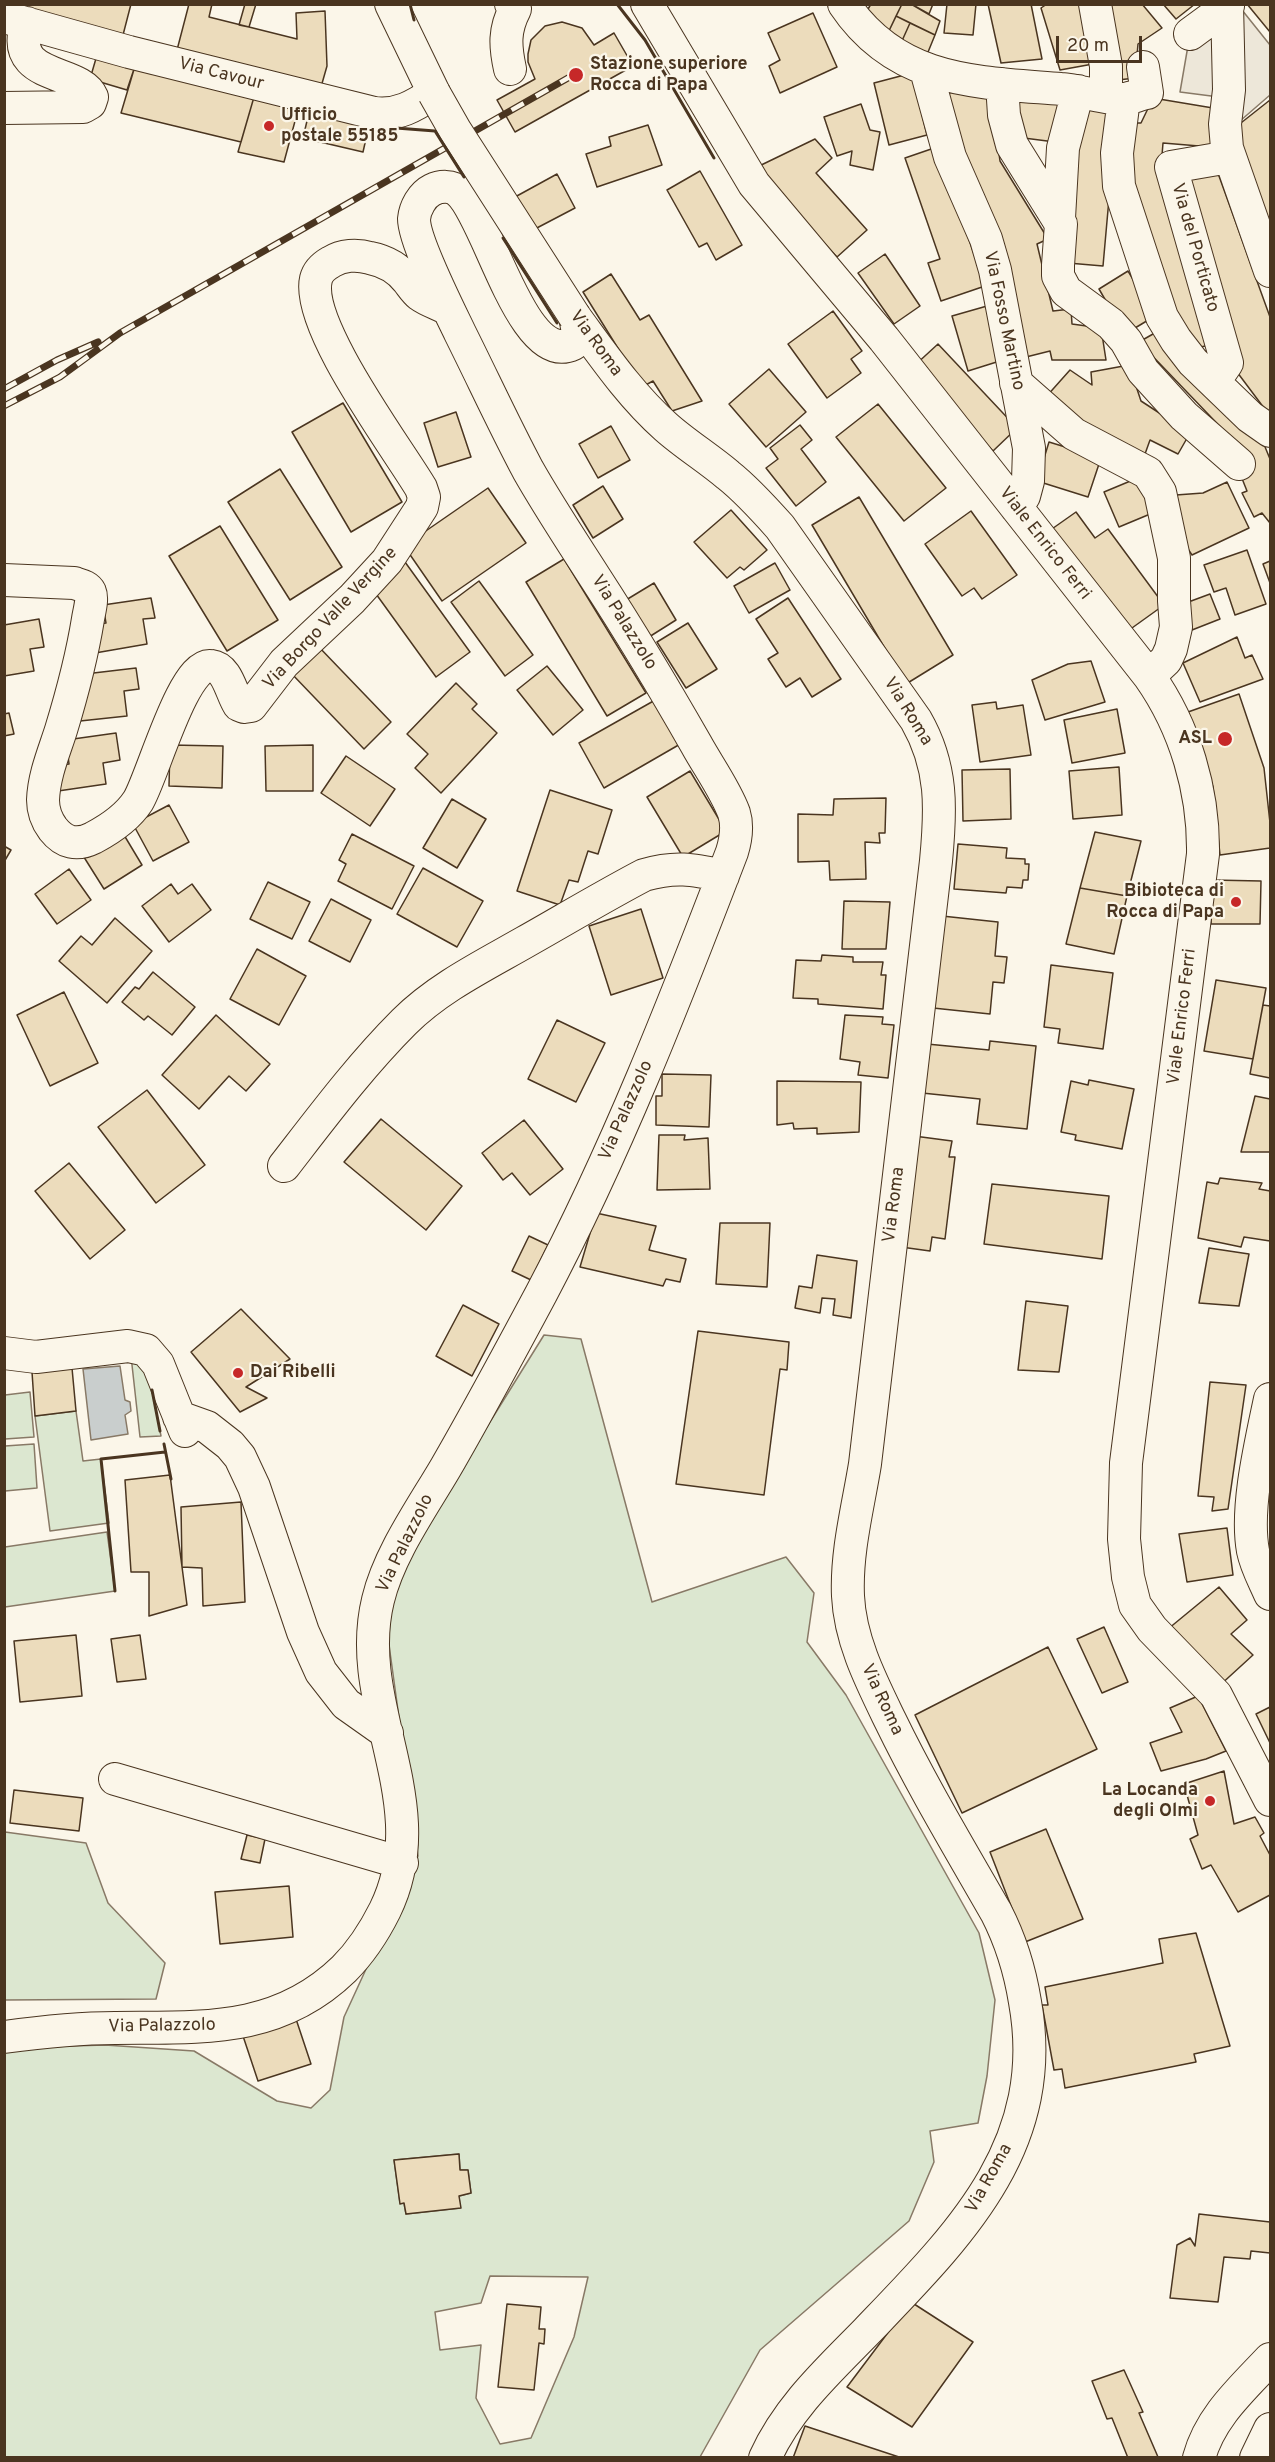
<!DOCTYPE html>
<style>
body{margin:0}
#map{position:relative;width:1275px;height:2462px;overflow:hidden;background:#fbf6e9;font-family:Overpass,sans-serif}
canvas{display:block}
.frame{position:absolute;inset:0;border:6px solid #4a3520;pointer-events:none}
.scale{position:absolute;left:1056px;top:36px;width:86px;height:27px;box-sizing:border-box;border:3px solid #4a3520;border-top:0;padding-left:8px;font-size:18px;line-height:21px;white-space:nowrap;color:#4a3520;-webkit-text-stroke:4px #fbf6e9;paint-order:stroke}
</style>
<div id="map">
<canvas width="1275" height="2462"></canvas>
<div class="frame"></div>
<div class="scale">20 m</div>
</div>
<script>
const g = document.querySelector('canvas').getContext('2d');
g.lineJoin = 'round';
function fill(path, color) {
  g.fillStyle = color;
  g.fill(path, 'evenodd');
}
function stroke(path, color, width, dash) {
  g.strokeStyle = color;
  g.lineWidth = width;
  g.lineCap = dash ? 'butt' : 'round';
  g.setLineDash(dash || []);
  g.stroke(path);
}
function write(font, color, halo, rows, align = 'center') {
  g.font = font + ' Overpass,sans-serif';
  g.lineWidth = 4.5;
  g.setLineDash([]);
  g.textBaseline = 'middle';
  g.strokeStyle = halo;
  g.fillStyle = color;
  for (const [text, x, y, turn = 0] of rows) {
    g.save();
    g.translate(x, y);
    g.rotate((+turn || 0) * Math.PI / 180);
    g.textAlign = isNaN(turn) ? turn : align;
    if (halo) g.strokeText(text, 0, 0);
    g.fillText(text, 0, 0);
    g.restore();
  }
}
const green = new Path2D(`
 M544,1335L581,1339L652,1602L786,1557L814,1593L807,1642L846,1695L979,1933L995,2000L987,2076L978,2123L930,2131L934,2162L909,2221L760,2350L700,2457L5,2458V2048L105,2045L194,2051L277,2101L311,2108L330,2090L344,2017L418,1856L386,1623L406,1557ZM459,2154L460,2170H468L471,2193L459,2196L460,2208L406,2214L404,2203H400L394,2160ZM490,2276L588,2277L574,2337L531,2438L500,2444L476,2398L481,2345L440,2350L435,2312L481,2303Z
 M145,1354L161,1436L140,1437L131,1356Z
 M30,1392L34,1437L5,1439V1395Z
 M76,1411L83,1461L101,1459L109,1523L50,1531L35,1416Z
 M34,1444L37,1488L5,1491V1446Z
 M107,1532L115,1591L5,1607V1547Z
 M5,1832L86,1843L108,1903L165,1963L156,1999L5,2000Z`);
fill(green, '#dce7d0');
stroke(green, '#887966', 1.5);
const parking = new Path2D(`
 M1238,5L1270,45V95L1240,121L1219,97L1180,92L1190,34Z`);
fill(parking, '#ede7d9');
stroke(parking, '#887966', 1.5);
const water = new Path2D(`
 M120,1366L125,1400L130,1402L131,1411L125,1415L128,1434L91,1440L83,1369Z`);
fill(water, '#c9cecd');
stroke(water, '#887966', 1.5);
const building = new Path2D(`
 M8,4H131L123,35Z
 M189,4H212L209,17L297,39L296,13L325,11L327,66L321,87L177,50Z
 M245,4H256L249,27L239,25Z
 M871,4H902L887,35L861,21Z
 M902,4H911L940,21L935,35L896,16Z
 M911,4H933L929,14Z
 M947,4H976L973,35L944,33Z
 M988,4H1031L1042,59L1001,63Z
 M1047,4H1080L1093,64L1060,70L1041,8Z
 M1102,4H1142L1162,28L1138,44L1135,78L1118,80Z
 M1163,4H1195L1176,19Z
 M1247,4H1270V32Z
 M813,13L837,67L780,93L769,66L780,60L768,33Z
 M896,16L910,23L901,43L887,35Z
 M562,22L582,28L594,45L614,33L633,66L515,132L497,100L535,79L528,62V54L531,40L545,26Z
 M910,23L935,35L926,57L901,43Z
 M97,55L135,66L127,90L90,79Z
 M135,66L254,97L241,142L121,113Z
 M912,73L927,135L889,145L874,83Z
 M990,90L1000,161L1048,239L1037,244L1053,311L1071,309L1072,324L1101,328L1106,360H1052L1050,351L1026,357L944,93Z
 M1010,91L1061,97L1055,142L1016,137Z
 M254,97L298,110L284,162L238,152Z
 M1153,98L1213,108L1211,147L1163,143L1160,180L1215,344L1191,349L1172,321L1126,173L1130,123H1141Z
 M1270,100V244L1232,130Z
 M861,104L870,130L880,132L873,170L850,165L852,151L837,156L824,117Z
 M1082,106L1117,109L1103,266L1068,263Z
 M310,108L370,121L363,152L303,138Z
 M648,125L662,165L597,187L586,154L611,146L609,137Z
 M815,139L832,158L816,173L867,230L837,257L755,168Z
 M937,147L985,286L941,301L928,263L940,259L905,158Z
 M1215,165L1270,317V411L1267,412L1237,372L1180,172Z
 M700,171L742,245L716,260L707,243L699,247L667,190Z
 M557,174L575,208L533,230L515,197Z
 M885,254L920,306L894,324L858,273Z
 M1128,271L1155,316L1125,334L1099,289Z
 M611,274L640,320L649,315L702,401L672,411L653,381L642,387L583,292Z
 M987,306L1003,360L968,371L952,316Z
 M833,311L862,351L851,359L861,373L827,398L788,344Z
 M1160,330L1256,425L1270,459V523L1262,513L1254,517L1242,493L1247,491L1239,471L1232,439L1139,342Z
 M938,344L1017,428L993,451L914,366Z
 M1129,365L1141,401L1190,433L1178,454L1150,440L1145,454L1091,439L1045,398L1070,370L1092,385L1091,372Z
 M769,369L806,412L766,447L729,404Z
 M343,403L402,502L351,532L292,432Z
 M878,404L946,488L904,521L836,437Z
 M456,412L471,457L438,467L424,423Z
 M800,425L812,440L801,449L826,482L796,506L766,468L778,459L770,448Z
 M611,426L630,460L598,478L579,444Z
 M1049,442L1101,458L1088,497L1037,481Z
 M280,469L342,567L290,600L228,502Z
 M1140,477L1155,512L1119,527L1104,492Z
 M1227,482L1249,528L1192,555L1178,534L1176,495L1203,493Z
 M603,486L623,519L593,538L573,505Z
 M488,488L526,543L442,601L404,546Z
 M859,497L953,655L906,684L812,525Z
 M731,510L767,550L744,570L740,567L727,578L694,542Z
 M971,511L1017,575L982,599L974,588L962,596L925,544Z
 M1076,512L1095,538L1108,529L1164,605L1125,633L1049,531Z
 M220,526L278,620L227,651L169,556Z
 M1247,550L1266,604L1235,615L1226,588L1214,592L1204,565Z
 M564,559L646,693L607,716L526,582Z
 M1270,561V583L1263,564Z
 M405,562L470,652L436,677L371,587Z
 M775,563L790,590L749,613L734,586Z
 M479,581L533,655L505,676L451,602Z
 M654,583L676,620L649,637L626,600Z
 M1210,594L1220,619L1192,630L1183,604Z
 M151,598L155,618L143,619L147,644L95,653L91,625L106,623L103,605Z
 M788,598L841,679L812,697L800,678L786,687L768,659L778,653L756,619Z
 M39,619L44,647L30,649L34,671L4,676V625Z
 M688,623L717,669L686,688L657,642Z
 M1237,637L1245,658L1252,655L1263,679L1200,702L1183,663Z
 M317,645L391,722L364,749L290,672Z
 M1091,661L1105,702L1045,720L1032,680L1068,664Z
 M547,666L583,710L553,735L517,690Z
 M136,668L139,689L124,691L127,716L80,721L77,694L85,674Z
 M456,683L477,704L472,709L497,733L441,793L415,768L428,754L407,734Z
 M1239,694L1264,768L1270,823V848L1220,855L1213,787L1188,712Z
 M657,699L682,743L604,788L579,743Z
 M996,702L997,709L1023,705L1031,755L980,762L972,705Z
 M1117,709L1125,753L1072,763L1064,720Z
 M9,713L14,734L4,736V714Z
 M116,733L120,760L103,763L106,784L58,791L54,766L69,764L66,740Z
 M170,745L223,746L222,788L169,786Z
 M313,745V791H266L265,746Z
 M346,756L395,789L370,826L321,793Z
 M1119,767L1122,815L1073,819L1069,771Z
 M1010,769L1011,819L963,821L962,770Z
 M690,771L726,831L683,857L647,797Z
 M550,790L612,810L598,854L588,851L578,882L569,880L560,905L517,891Z
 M886,798L885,833H879L880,843L865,842L866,879L830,880L829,861L798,862V814L833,815L834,799Z
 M452,799L486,819L457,868L423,848Z
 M169,805L189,842L153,861L133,824Z
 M121,830L142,865L104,889L82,854Z
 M1095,832L1141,841L1127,896L1080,888Z
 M352,834L414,866L392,909L338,881L346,864L339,860Z
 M958,844L1007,848L1006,858L1025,859V864H1029L1028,880H1023L1022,888L1007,887L1006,893L954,889Z
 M4,846L11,850L4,862Z
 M423,868L483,901L457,947L397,914Z
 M69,869L91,900L57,924L35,894Z
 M1212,880L1261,881L1260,924H1211Z
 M268,882L310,902L292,939L250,919Z
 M171,884L178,894L192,884L211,910L169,942L142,906Z
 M1080,888L1127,896L1114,954L1066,944Z
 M331,899L371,920L350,962L309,941Z
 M844,901L890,902L886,949H842Z
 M641,909L663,978L611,995L589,926Z
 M942,916L998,922L995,956L1007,957L1004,983L993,982L990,1014L933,1008Z
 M115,918L152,951L107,1003L59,961L81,936L92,945Z
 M257,949L306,976L279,1025L230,999Z
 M822,955L853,957V962H883L881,975H886L883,1009L818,1004V999L793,998L796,960L821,961Z
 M1051,965L1113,973L1103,1049L1058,1043L1060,1029L1044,1027Z
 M153,972L195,1007L172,1035L148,1016L144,1020L122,1002L135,987L139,989Z
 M1216,980L1266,988L1253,1059L1204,1051Z
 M64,992L98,1063L50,1086L17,1015Z
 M1263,1005L1270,1006V1078L1250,1074Z
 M216,1015L270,1064L246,1091L229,1076L199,1109L162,1075Z
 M845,1015L883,1017L882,1024L894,1025L888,1078L858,1075L860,1062L840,1059Z
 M557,1020L605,1043L576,1102L528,1079Z
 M990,1041L1036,1046L1027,1129L977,1124L980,1099L922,1093L927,1044L989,1050Z
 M662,1074L711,1075L709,1127L656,1125V1096H662Z
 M1089,1080L1134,1089L1122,1149L1075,1140L1076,1135L1061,1132L1071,1081L1088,1085Z
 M777,1081L861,1082L859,1132L817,1134V1128L794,1129L793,1123L777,1125Z
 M147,1090L205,1165L156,1203L98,1127Z
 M1255,1096L1270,1099V1152H1241Z
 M381,1119L462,1186L426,1230L344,1162Z
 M524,1120L563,1169L530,1195L512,1173L503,1180L482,1153Z
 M659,1135H685L684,1140L708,1138L710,1189L657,1190Z
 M914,1136L952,1141L949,1157H955L945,1239L932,1237L930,1251L901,1247Z
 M69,1163L125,1230L90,1259L35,1191Z
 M1220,1178L1262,1183L1259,1189L1270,1191V1241L1244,1237L1241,1247L1198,1238L1207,1182L1218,1184Z
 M992,1184L1109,1196L1102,1259L984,1244Z
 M596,1213L656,1226L649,1250L686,1259L680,1282L666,1279L663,1286L580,1267Z
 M720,1223H770L767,1287L716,1284Z
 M529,1236L548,1245L531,1280L512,1271Z
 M1209,1248L1249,1254L1239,1306L1199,1303Z
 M817,1255L857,1261L851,1318L833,1315L835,1299L822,1298L820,1313L795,1308L799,1286L812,1288Z
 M1026,1301L1068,1306L1059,1372L1018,1370Z
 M463,1305L499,1324L472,1376L436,1356Z
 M241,1309L290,1359L246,1387L267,1398L240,1412L191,1352Z
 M698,1331L789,1342L787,1370L780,1369L764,1495L676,1484Z
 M72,1368L76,1411L35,1416L32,1372Z
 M1210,1382L1246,1385L1228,1509L1212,1511L1214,1497L1198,1496Z
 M170,1475L187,1605L149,1616V1572H131L125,1480Z
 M241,1502L245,1602L203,1606L202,1568L182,1567L181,1507Z
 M1227,1528L1233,1575L1187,1582L1179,1534Z
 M1219,1587L1247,1620L1231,1634L1253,1655L1218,1687L1168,1629Z
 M1104,1627L1128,1682L1102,1693L1077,1639Z
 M76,1635L82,1696L20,1702L14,1641Z
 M140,1635L146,1679L117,1682L111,1639Z
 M1048,1647L1097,1749L962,1813L915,1715Z
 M1198,1696L1226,1751L1206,1759L1161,1771L1150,1743L1182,1732L1170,1708Z
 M1270,1707V1743L1256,1714Z
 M1224,1771L1234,1824L1255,1817L1264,1833L1260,1836L1270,1855V1895L1238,1912L1211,1865L1202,1869L1190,1839L1198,1835L1184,1784Z
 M14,1790L83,1798L79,1831L10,1823Z
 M1046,1829L1083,1919L1025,1942L990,1852Z
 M247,1835L265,1839L260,1863L241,1859Z
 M289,1886L293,1937L220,1944L215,1892Z
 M1196,1933L1230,2046L1194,2054L1196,2062L1065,2088L1062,2069L1054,2070L1042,2005H1048L1045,1987L1163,1963L1159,1939Z
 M294,2013L311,2064L258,2081L241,2030Z
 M459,2154L460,2170H468L471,2193L459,2196L461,2208L406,2214L404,2203L400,2204L394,2160Z
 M1199,2214L1270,2222V2253L1251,2251L1250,2259L1224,2257L1218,2302L1170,2298L1177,2245L1190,2238L1195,2246Z
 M911,2302L973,2342L912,2427L847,2387Z
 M507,2304L541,2307L539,2329H545L544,2344L539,2343L534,2390L498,2387Z
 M1124,2370L1143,2412L1139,2413L1158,2457L1128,2458L1112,2418L1107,2419L1092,2381Z
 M805,2426L899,2457L793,2458Z`);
fill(building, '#ecdcbc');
stroke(building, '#4a3520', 1.5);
const minor = new Path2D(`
 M647,4L754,184L884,339L1149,676C1185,727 1204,791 1203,854L1126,1463L1124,1539L1128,1577L1135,1605L1152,1629L1216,1695L1270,1800
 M844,4C897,83 976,82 1061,89C1079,90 1110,100 1125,99C1132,98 1140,94 1147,93L1143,67
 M1095,4L1106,66V95
 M1227,4L1229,90L1225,124L1227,148L1270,271
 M4,17L129,52L374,113C398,116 414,106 434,93L391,4
 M1190,34L1228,6
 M510,69C505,46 504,30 515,9L511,4
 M926,70L950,157L986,239L995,270L1029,448L1028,481L1024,496L1016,507
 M1002,84L1004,115L1012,145L1061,224L1058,265V276L1066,291L1111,324L1126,341L1143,371L1184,416L1239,464
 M1124,99L1117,153L1119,186L1162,317L1176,340L1193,362L1250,417L1270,431
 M4,108L83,107L90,103L92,97C80,68 7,81 27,23
 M1059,218L1063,148L1078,91
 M575,317C603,355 630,395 666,427C685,444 708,458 728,475C747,490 764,509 780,527L916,720C943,767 941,809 936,861L865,1464C858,1507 846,1552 848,1596C850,1640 871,1681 890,1720C922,1786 960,1849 996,1912C1011,1941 1020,1971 1025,2002C1051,2146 958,2236 867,2331C829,2370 788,2407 765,2458
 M1214,382L1227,363L1171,167L1229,157
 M1016,383L1074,434L1148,473L1160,492L1174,558V601L1176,627L1171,649L1166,660L1149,676
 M4,580L74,583C80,585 87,586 90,592C93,599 89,612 88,619C82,656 72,694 61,730C54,752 44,775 43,800C43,810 47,821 53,829C64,843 77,846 93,838C110,829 127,818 138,801C152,779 183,662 211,666C228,668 231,693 239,705L244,707L251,706L284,663L352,599L387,561L422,507L424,497L421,488C396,446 305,325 316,279C318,271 324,266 331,262C342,255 357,254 370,258C385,261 399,269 408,281C412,286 415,291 420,295C428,301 439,304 448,309
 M284,1166C322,1117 360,1066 404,1022C438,988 483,966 525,942C564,920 604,896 644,875C675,866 692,869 723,876
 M4,1353L36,1357L128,1346L146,1350L158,1364L185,1431
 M1270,1399C1261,1442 1245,1508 1253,1551C1256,1566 1264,1580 1270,1594
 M179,1417L207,1427L230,1445L240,1457L254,1487L303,1632L321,1672L346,1704L387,1733
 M115,1779L402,1863
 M4,2037C41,2032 78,2028 115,2028C200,2027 277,2034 344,1969C361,1952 374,1932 385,1910C437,1804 352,1706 378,1600C389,1554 422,1508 446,1467C479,1410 510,1352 541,1294C616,1152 675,1001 732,852C736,839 738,826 734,813C725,789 708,766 696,744C664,688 631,633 596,579C573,543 549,507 528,470C504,425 483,379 460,333C449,310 414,241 414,219C415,208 422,195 432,190C440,186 452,185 459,192C488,216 522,368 573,344L578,332L575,317
 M1199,2458C1210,2417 1242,2389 1270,2359
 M1256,2458L1270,2429`);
stroke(minor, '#4a3520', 34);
stroke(minor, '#fbf6e9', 32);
const rail = new Path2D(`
 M4,389L57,360L98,342
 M4,406L60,377L120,333L575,74`);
stroke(rail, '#4a3520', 7);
stroke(rail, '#fbf6e9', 4.5, [14]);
const minorBridge = new Path2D(`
 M434,93L455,130L575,317`);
stroke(minorBridge, '#4a3520', 34, []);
stroke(minorBridge, '#fbf6e9', 32);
stroke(new Path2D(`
 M410,4L414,20
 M617,4L645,40L714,158
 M396,128L435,131L464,177
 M503,238L557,323
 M152,1390L160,1431
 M164,1444L171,1479
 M115,1591L101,1459L165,1452`), '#4a3520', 3);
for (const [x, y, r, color] of [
 [576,75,8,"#c62828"],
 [269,126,6,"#c62828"],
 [1225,739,8,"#c62828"],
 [1236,902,6,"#c62828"],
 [238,1373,6,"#c62828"],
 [1210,1801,6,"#c62828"]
]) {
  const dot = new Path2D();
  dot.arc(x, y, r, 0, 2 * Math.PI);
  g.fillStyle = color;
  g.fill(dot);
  stroke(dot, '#fbf6e9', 2);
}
write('bold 18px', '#4a3520', '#fbf6e9', [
 ["Stazione superiore",590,65],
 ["Rocca di Papa",590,86],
 ["Ufficio",281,116],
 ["postale 55185",281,137],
 ["ASL",1212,739,"right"],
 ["Bibioteca di",1224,892,"right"],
 ["Rocca di Papa",1224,913,"right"],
 ["Dai Ribelli",250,1373],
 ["La Locanda",1198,1791,"right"],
 ["degli Olmi",1198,1812,"right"]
], 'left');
write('18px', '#4a3520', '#fbf6e9', [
 ["Via Cavour",221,75,14],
 ["Via del Porticato",1194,248,74],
 ["Via Fosso Martino",1003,321,78],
 ["Via Roma",595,344,54],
 ["Viale Enrico Ferri",1044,544,52],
 ["Via Borgo Valle Vergine",331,619,-47],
 ["Via Palazzolo",623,623,58],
 ["Via Roma",907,712,58],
 ["Viale Enrico Ferri",1183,1017,-83],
 ["Via Palazzolo",627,1111,-66],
 ["Via Roma",895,1205,-83],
 ["Via Palazzolo",406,1544,-64],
 ["Via Roma",881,1700,65],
 ["Via Palazzolo",162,2027,-1],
 ["Via Roma",990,2179,-61]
]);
</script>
